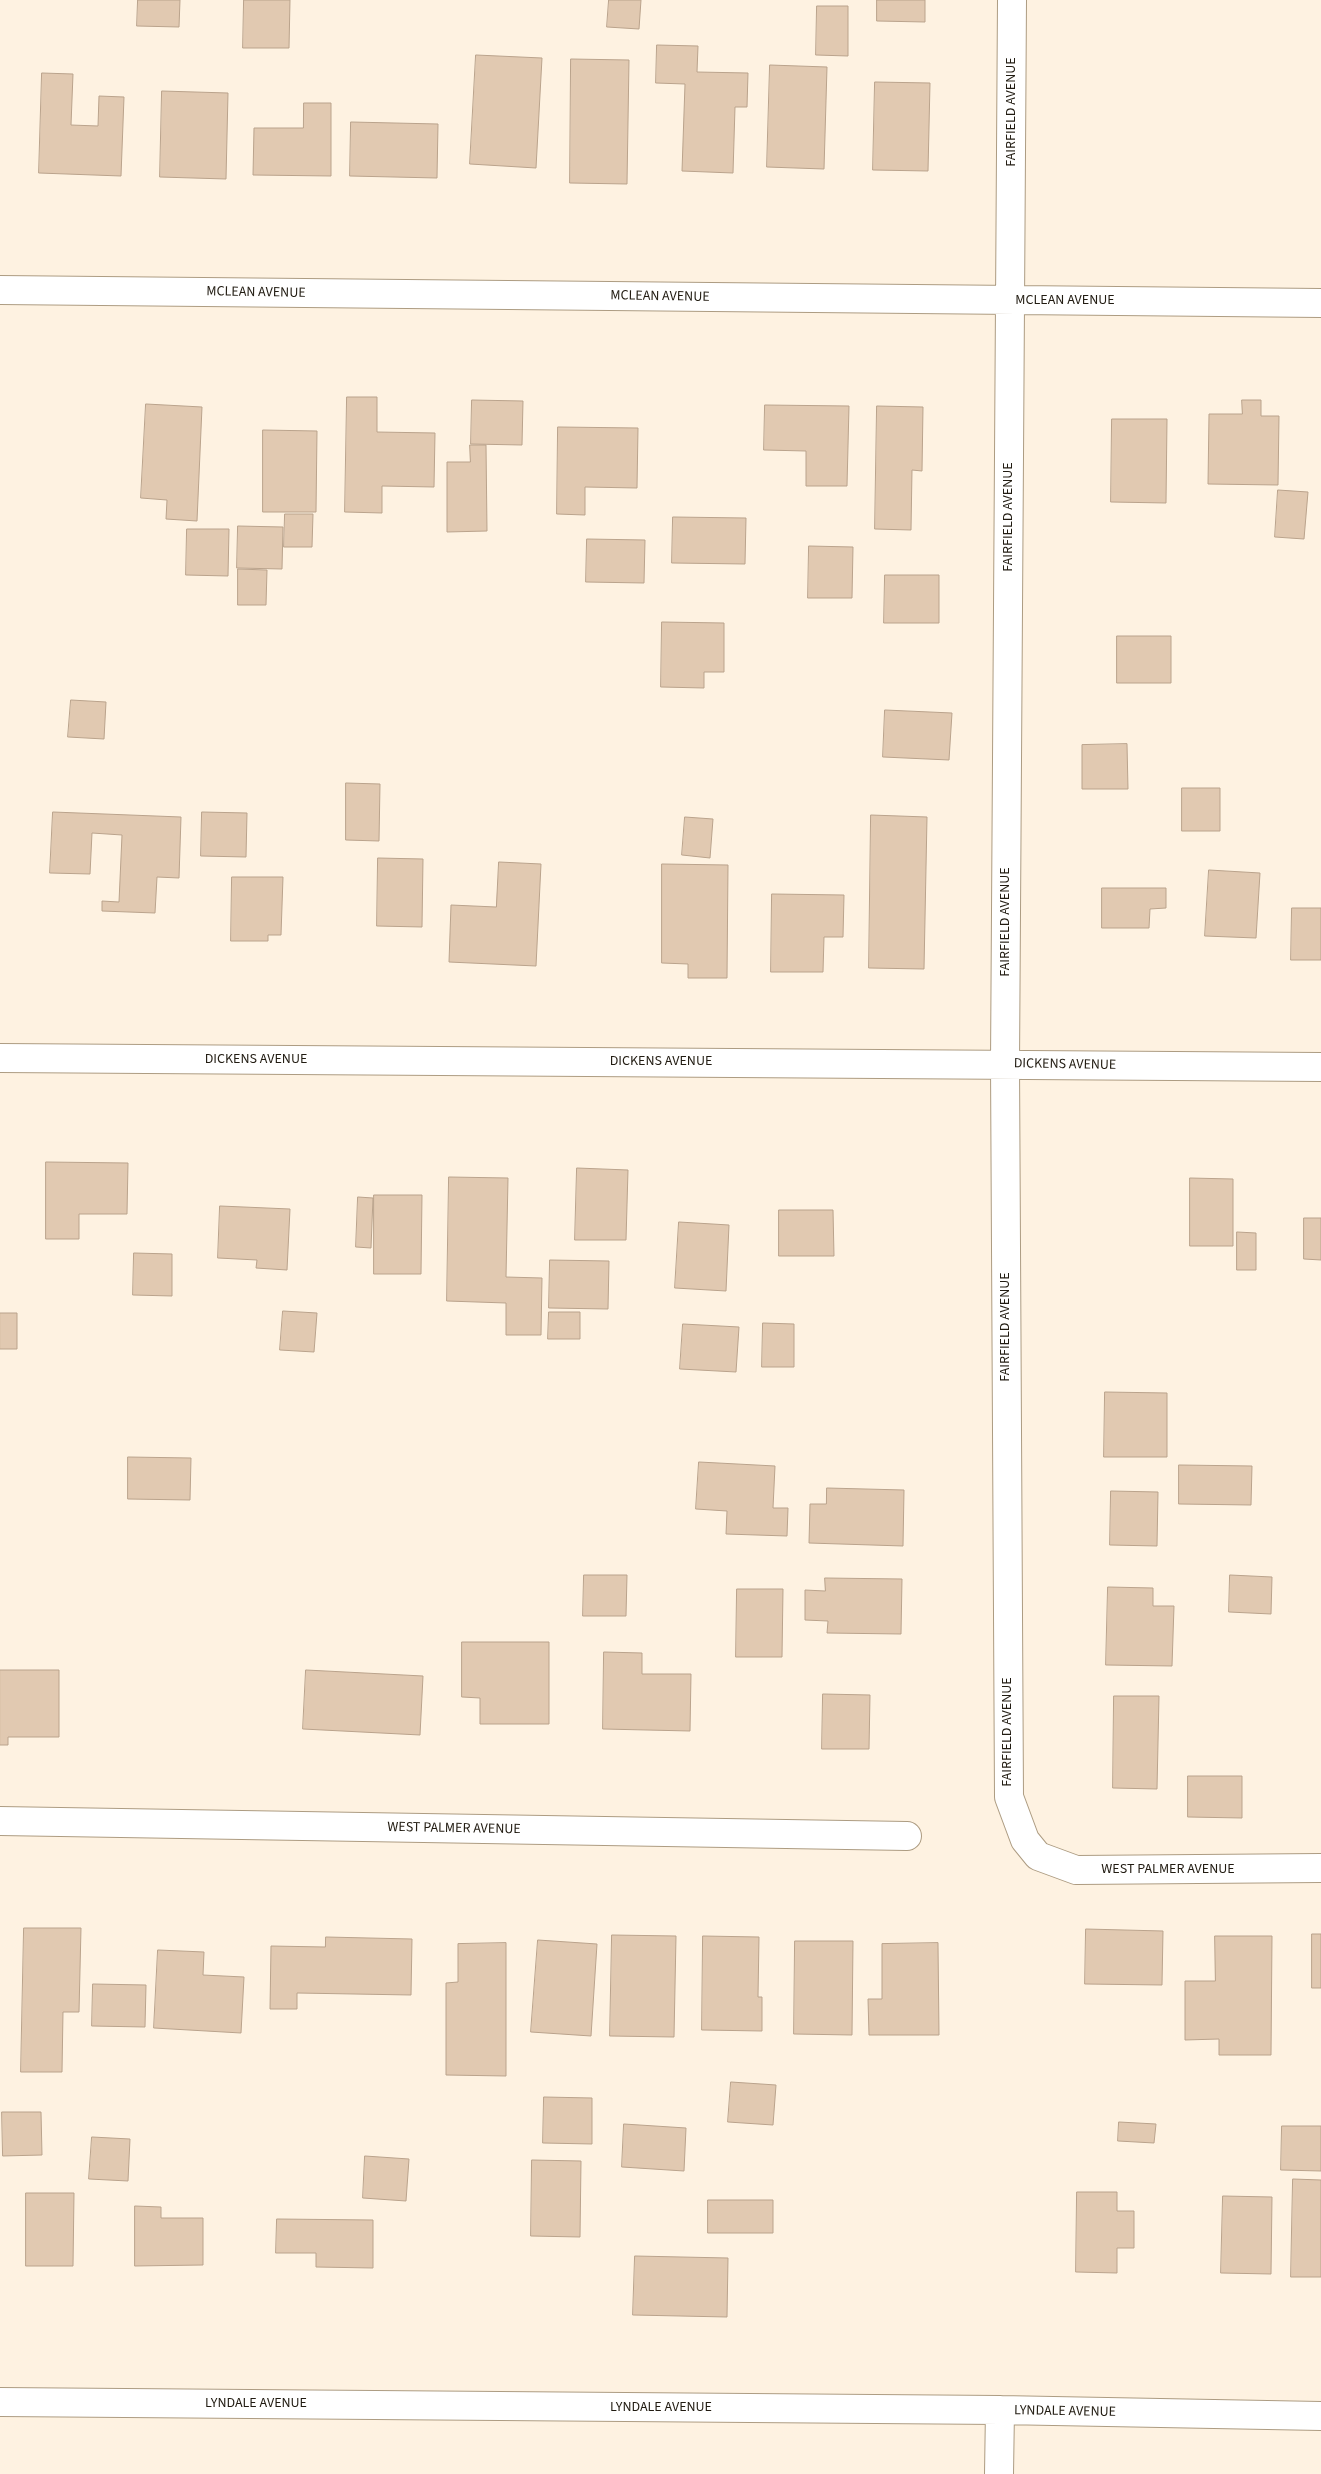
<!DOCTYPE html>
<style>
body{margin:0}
canvas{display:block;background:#fef2e1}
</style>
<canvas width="1321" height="2474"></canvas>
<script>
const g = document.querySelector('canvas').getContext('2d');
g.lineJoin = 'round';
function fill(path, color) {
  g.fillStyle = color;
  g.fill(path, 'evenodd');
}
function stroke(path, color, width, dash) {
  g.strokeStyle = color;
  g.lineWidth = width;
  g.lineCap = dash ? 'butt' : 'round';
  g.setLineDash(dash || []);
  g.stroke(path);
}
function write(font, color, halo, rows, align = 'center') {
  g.font = font + ' "Source Sans 3",sans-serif';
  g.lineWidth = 4;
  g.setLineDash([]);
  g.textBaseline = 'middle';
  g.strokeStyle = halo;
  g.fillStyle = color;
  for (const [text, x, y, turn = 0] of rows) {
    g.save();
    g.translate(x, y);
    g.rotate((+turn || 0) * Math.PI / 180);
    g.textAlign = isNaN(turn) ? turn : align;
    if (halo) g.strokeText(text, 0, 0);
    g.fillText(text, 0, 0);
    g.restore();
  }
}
const building = new Path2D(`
 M138,0H180L179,27L137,26Z
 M244,0H290L289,48H243Z
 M609,0H641L639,29L607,27Z
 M877,0H925V22L877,21Z
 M817,6H848V56L816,55Z
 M657,45L698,46L697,72L748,73L747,107H735L733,173L682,171L685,84L656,83Z
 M476,55L542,58L536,168L470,164Z
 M571,59L629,60L627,184L570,183Z
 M770,65L827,67L824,169L767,167Z
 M42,73L73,74L71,125L98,126L99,96L124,97L121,176L39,173Z
 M875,82L930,83L928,171L873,170Z
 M162,91L228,93L226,179L160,177Z
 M304,103H331V176L253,175L254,128H303Z
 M351,122L438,124L437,178L350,176Z
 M347,397H377V432L435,433L434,487L382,486V513L345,512Z
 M472,400L523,401L522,445L471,444Z
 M1242,400H1261V416H1279L1278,485L1208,484L1209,414H1242Z
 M146,404L202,407L197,521L166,519L167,500L141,498Z
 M765,405L849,406L847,486H806V451L764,450Z
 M877,406L923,407L922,471L912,470L911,530L875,529Z
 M1112,419H1167L1166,503L1111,502Z
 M558,427L638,428L637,488L585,487V515L557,514Z
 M263,430L317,431L316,512H263Z
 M470,445H486L487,531L447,532V462H470Z
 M1278,490L1308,492L1304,539L1275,537Z
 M285,514H313L312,547H284Z
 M673,517L746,518L745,564L672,563Z
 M238,526L283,527L282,569L237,568Z
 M187,529H229L228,576L186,575Z
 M587,539L645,540L644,583L586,582Z
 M809,546L853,547L852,598H808Z
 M238,569L267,570L266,605H238Z
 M885,575H939V623H884Z
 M662,622L724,623V672H704V688L661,687Z
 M1117,636H1171V683H1117Z
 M71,700L106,702L104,739L68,737Z
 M885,710L952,713L949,760L883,757Z
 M1127,744L1128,789H1082V745Z
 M346,783L380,784L379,841L346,840Z
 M1182,788H1220V831H1182Z
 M53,812L181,817L179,878L157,877L155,913L102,911V901L119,902L122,835L92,833L90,874L50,873Z
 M202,812L247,813L246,857L201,856Z
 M871,815L927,817L924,969L869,968Z
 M685,817L713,819L710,858L682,855Z
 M378,858L423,859L422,927L377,926Z
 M499,862L541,864L536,966L449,962L451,905L496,907Z
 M662,864L728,865L727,978H688V964L662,963Z
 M1209,870L1260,873L1256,938L1205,936Z
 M232,877H283L281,935H268V941H231Z
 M1102,888H1166V908L1150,909L1149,928H1102Z
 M772,894L844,895L843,937H824L823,972H771Z
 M1292,908H1321V960H1291Z
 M46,1162L128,1163L127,1214H79V1239H46Z
 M577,1168L628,1170L626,1240H575Z
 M449,1177L508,1178L506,1277L542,1278L541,1335H506V1303L447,1301Z
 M1190,1178L1233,1179V1246H1190Z
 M374,1195H422L421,1274H374Z
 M358,1197L373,1198L371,1248L356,1247Z
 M220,1206L290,1209L287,1270L256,1268L257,1260L218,1258Z
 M779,1210H833L834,1256H779Z
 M1304,1218H1321V1260L1304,1259Z
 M679,1222L729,1225L726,1291L675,1288Z
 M1237,1232L1256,1233V1270H1237Z
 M134,1253L172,1254V1296L133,1295Z
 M550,1260L609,1261L608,1309L549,1308Z
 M283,1311L317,1313L314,1352L280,1350Z
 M549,1312H580V1339H548Z
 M0,1313H17V1349H0Z
 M763,1323L794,1324V1367H762Z
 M683,1324L739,1327L736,1372L680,1369Z
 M1105,1392L1167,1393V1457H1104Z
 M128,1457L191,1458L190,1500L128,1499Z
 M699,1462L775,1466L773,1508H788L787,1536L726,1534L727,1511L696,1509Z
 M1179,1465L1252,1466L1251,1505L1179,1504Z
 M827,1488L904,1490L903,1546L809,1543L810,1504H826Z
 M1111,1491L1158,1492L1157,1546L1110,1545Z
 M584,1575H627L626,1616H583Z
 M1230,1575L1272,1577L1271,1614L1229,1612Z
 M825,1578L902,1579L901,1634L827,1633L828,1621L805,1620V1590L825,1591Z
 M1108,1587L1153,1588V1606H1174L1172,1666L1106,1665Z
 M737,1589H783L782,1657H736Z
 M462,1642H549V1724H480V1698L462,1697Z
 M604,1652L642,1653V1674H691L690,1731L603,1729Z
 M0,1670H59V1737H8V1745H0Z
 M306,1670L423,1676L420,1735L303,1729Z
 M823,1694L870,1695L869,1749H822Z
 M1114,1696H1159L1157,1789L1113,1788Z
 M1188,1776H1242V1818L1188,1817Z
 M24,1928H81L79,2012H63L62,2072H21Z
 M1086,1929L1163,1931L1162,1985L1085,1984Z
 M1312,1934H1321V1988H1312Z
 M612,1935L676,1936L674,2037L610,2036Z
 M703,1936L759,1937L758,1997H762V2031L702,2030Z
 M1215,1936H1272L1271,2055H1219V2039L1185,2040V1981H1215Z
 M326,1937L412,1939L411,1995L297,1993V2009H270L271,1946L325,1947Z
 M538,1940L597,1944L591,2036L531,2032Z
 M795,1941H853L852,2035L794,2034Z
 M506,1943V2076L446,2075V1983L458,1982V1944Z
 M938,1943L939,2035H869L868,1999H882V1944Z
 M158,1950L204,1952L203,1975L244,1977L241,2033L154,2028Z
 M93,1984L146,1985L145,2027L92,2026Z
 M731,2082L776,2085L773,2125L728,2122Z
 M544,2097L592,2098V2144L543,2143Z
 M2,2112H41L42,2155L3,2156Z
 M1119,2122L1156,2124L1154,2143L1118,2141Z
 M624,2124L686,2128L684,2171L622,2167Z
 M1282,2126H1321V2171L1281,2170Z
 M92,2137L130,2139L128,2181L89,2179Z
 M365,2156L409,2159L406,2201L363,2198Z
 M532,2160L581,2161L580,2237L531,2236Z
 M1293,2179L1321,2180V2277H1291Z
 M1077,2192H1117V2211H1134V2248H1117V2273L1076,2272Z
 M26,2193H74L73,2266H26Z
 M1223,2196L1272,2197L1271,2274L1221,2273Z
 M708,2200H773V2233H708Z
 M135,2206L161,2207V2218H203V2265L135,2266Z
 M277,2219L373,2220V2268L316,2267V2253H276Z
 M635,2256L728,2258L727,2317L633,2315Z`);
fill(building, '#e1c9b1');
stroke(building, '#baa38c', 1);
const minor = new Path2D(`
 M1012,0L1005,1064L1009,1797L1025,1840L1038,1856L1076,1870L1321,1868
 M0,290L1321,303
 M0,1058L1321,1067
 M0,1821L907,1836
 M0,2402L1000,2410L1321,2416
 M999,2474L1000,2410`);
stroke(minor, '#ad9c82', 30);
stroke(minor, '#fff', 28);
write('14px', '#211b11', '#fff', [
 ["FAIRFIELD AVENUE",1012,112,-90],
 ["MCLEAN AVENUE",256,293,1],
 ["MCLEAN AVENUE",660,297,1],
 ["MCLEAN AVENUE",1065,301],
 ["FAIRFIELD AVENUE",1009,517,-90],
 ["FAIRFIELD AVENUE",1006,922,-90],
 ["DICKENS AVENUE",256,1060],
 ["DICKENS AVENUE",661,1062],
 ["DICKENS AVENUE",1065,1065,1],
 ["FAIRFIELD AVENUE",1006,1327,-90],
 ["FAIRFIELD AVENUE",1008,1732,-90],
 ["WEST PALMER AVENUE",454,1829,1],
 ["WEST PALMER AVENUE",1168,1870],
 ["LYNDALE AVENUE",256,2404],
 ["LYNDALE AVENUE",661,2408],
 ["LYNDALE AVENUE",1065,2412,1]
]);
</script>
